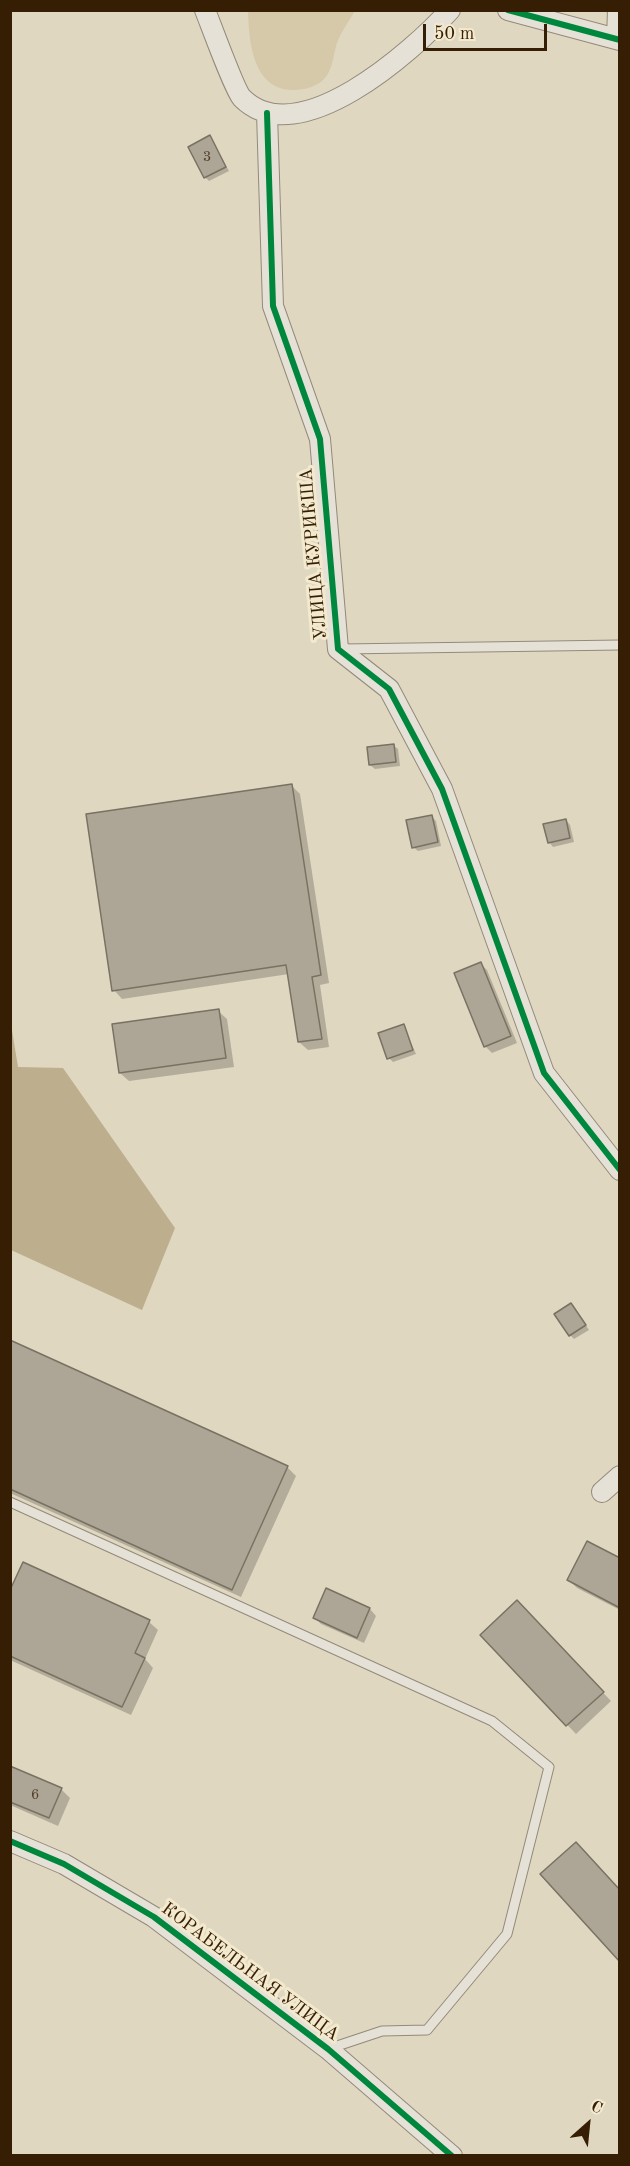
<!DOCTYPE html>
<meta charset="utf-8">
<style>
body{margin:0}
#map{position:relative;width:630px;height:2166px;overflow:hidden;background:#e0d7c1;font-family:"Old Standard TT",serif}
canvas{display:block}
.frame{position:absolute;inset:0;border:12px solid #351e03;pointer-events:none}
.north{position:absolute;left:558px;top:2094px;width:60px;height:60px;-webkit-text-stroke:4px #f3e9ce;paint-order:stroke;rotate:27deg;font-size:16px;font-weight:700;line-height:24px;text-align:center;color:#351e03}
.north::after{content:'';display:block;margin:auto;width:21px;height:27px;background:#351e03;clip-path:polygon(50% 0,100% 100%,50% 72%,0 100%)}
.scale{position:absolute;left:423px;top:24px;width:124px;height:27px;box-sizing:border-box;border:3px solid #351e03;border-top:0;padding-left:8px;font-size:18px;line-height:21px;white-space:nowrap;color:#351e03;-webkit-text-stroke:4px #f3e9ce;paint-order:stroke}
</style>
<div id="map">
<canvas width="630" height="2166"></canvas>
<div class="frame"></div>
<div class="north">С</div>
<div class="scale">50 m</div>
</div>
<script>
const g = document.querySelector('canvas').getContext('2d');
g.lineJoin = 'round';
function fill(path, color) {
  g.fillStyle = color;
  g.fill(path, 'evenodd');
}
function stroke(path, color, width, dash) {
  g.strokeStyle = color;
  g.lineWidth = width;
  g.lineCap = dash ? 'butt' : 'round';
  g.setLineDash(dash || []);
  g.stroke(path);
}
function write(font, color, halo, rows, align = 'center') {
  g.font = font + ' "Old Standard TT",serif';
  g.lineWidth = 6;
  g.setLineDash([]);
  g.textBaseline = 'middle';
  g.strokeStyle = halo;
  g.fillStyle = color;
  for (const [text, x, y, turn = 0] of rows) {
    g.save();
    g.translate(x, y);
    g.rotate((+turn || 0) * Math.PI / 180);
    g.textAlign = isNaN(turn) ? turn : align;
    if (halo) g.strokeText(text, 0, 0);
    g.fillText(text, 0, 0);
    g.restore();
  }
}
fill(new Path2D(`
 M248,11V10L355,11C349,21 341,32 337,43C333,55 333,72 322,81C313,88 303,90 292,90C252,89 249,40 248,11Z`), '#d6c9a9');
fill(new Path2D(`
 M10,1018L18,1067L63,1068L175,1228L142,1310L11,1250Z`), '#bdae8e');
fill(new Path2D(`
 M210,137L229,171L209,181L205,177Z
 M393,745L398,749L400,766L375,769L370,765Z
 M292,786L300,794L329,983L320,985L329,1047L308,1050L299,1042L289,974L122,999L114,990Z
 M432,817L436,821L441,846L418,851L413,847Z
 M566,820L570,825L574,842L553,847L549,842Z
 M480,963L487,970L517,1043L492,1053L486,1047L456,973Z
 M218,1011L227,1019L234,1067L129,1081L120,1073Z
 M403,1026L416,1054L393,1062L389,1058Z
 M575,1309L589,1330L574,1339L570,1335Z
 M10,1342L287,1467L296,1476L241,1597L10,1493Z
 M620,1559V1610L577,1588L569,1580Z
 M24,1564L149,1622L158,1630L145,1659L153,1668L131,1715L10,1660V1593Z
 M327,1590L370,1609L376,1616L364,1643L321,1624L314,1617Z
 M525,1610L611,1701L576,1734L482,1635Z
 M10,1767L61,1789L70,1798L58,1826L10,1805Z`), '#0003');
const building = new Path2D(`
 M210,135L226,167L204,178L188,147Z
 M394,744L396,762L369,765L367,747Z
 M292,784L321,975L312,977L322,1039L298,1042L286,965L112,991L86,814Z
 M432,815L438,842L412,848L406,820Z
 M566,819L570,838L548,843L543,824Z
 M481,962L511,1036L484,1047L454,973Z
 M219,1009L226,1058L119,1073L112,1024Z
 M404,1024L413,1050L387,1059L378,1033Z
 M571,1303L586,1325L569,1336L554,1314Z
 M10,1340L288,1466L232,1590L10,1489Z
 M587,1541L620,1558V1608L567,1580Z
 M23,1562L150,1620L135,1653L145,1658L122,1707L10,1656V1590Z
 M326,1588L370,1608L357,1638L313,1618Z
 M517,1600L604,1692L566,1726L480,1635Z
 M10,1766L62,1788L49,1818L10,1802Z
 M576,1842L620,1890V1962L540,1874Z`);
fill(building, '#ada595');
stroke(building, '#797161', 1.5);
const service = new Path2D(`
 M343,649L620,645
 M10,1502L492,1721L549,1767L507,1934L427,2030L382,2031L328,2049`);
const minor = new Path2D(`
 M205,10C211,25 235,91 242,98C298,154 413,51 450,10
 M508,10L620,40
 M617,39L618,10
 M267,113L273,306L320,439L338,649L389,689L442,789L544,1073L620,1170
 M602,1492L620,1476
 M10,1841L64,1864L154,1917L328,2049L452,2156`);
stroke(service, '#928a7a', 11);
stroke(minor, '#928a7a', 22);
stroke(service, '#e6e1d6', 9);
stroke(minor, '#e6e1d6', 20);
stroke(new Path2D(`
 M508,10L620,40
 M267,113L273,306L320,439L338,649L389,689L442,789L544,1073L620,1170
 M10,1841L64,1864L154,1917L328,2049L452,2156`), '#00873e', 6);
write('15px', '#534028', null, [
 ["3",207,157],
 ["6",35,1795]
]);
write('18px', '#351e03', '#f3e9ce', [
 ["УЛИЦА КУРИКША",314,554,-95],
 ["КОРАБЕЛЬНАЯ УЛИЦА",250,1972,37]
]);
</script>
